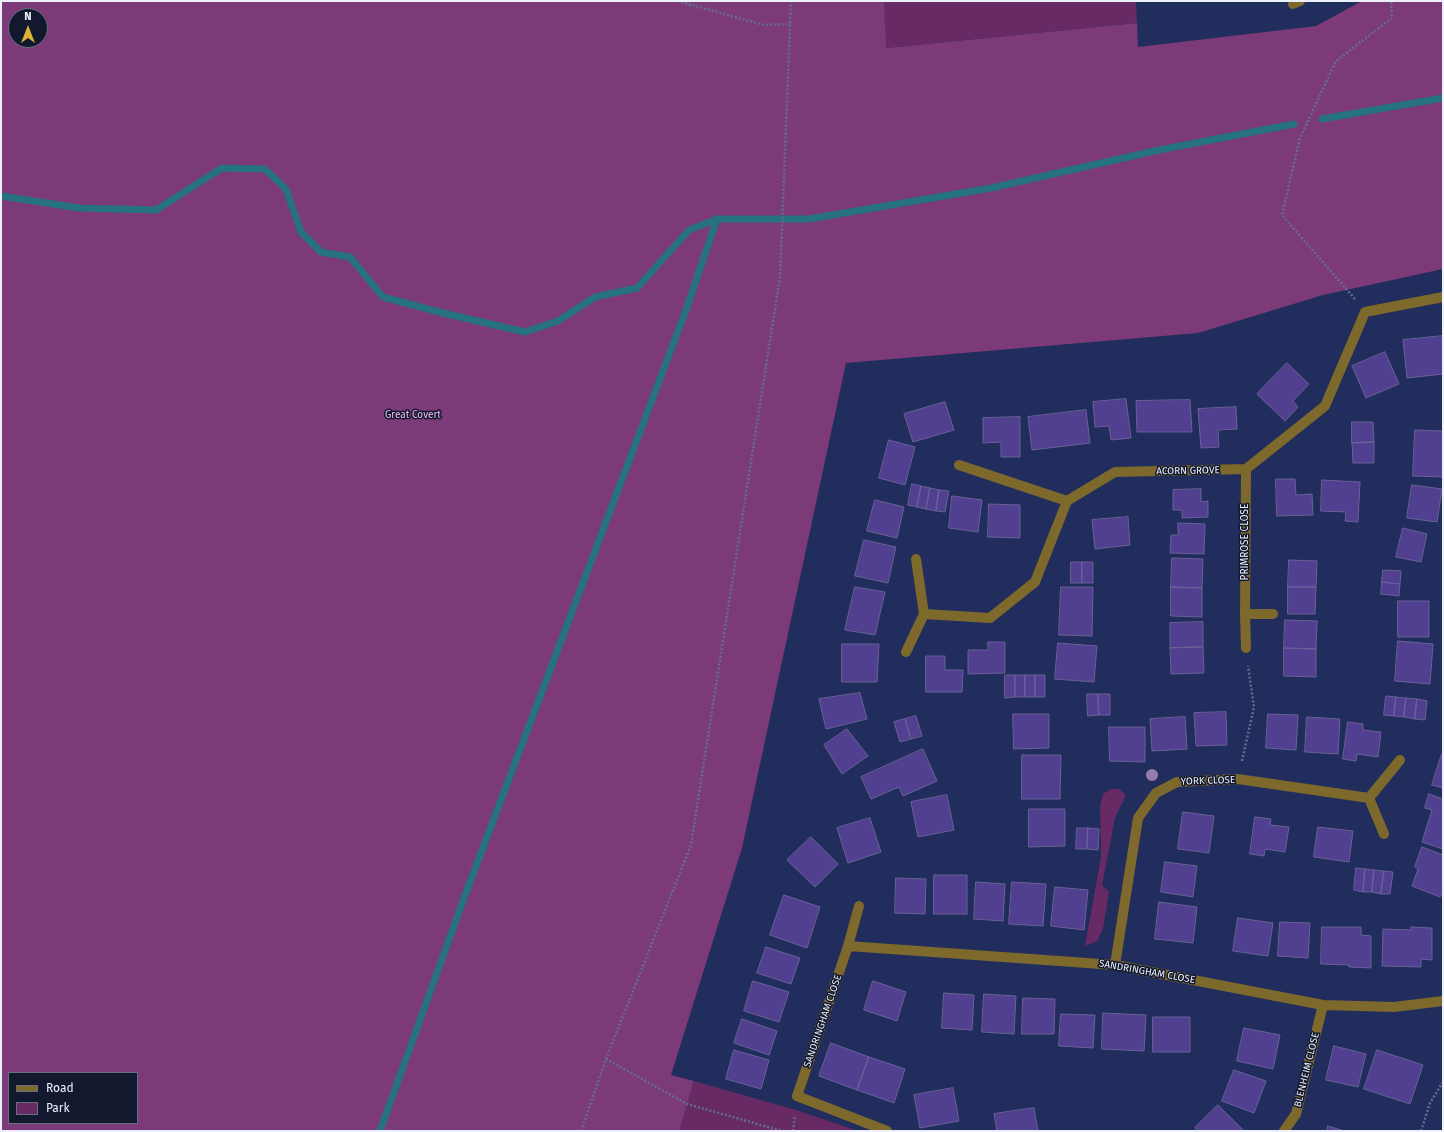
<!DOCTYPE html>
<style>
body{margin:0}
#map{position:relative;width:1444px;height:1132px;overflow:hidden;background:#212d5c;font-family:"Fira Sans",sans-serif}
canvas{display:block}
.frame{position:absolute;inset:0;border:2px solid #ebf0fc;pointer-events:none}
.legend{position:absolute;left:8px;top:1072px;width:130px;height:52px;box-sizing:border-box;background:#12182d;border:1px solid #696e80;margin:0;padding:5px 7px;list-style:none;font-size:12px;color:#ebf0fc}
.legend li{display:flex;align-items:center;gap:8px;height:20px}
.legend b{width:20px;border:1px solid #696e80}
.north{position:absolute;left:8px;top:8px;width:40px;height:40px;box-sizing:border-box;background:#12182d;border:1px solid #696e80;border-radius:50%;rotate:0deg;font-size:11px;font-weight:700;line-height:16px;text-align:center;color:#ebf0fc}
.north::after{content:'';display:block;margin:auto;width:14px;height:18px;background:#dbb233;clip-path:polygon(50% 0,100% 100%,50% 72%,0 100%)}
</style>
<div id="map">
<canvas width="1444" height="1132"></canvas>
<div class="frame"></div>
<ul class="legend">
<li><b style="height:5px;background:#7e692c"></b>Road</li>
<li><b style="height:11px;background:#682a64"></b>Park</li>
</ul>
<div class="north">N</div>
</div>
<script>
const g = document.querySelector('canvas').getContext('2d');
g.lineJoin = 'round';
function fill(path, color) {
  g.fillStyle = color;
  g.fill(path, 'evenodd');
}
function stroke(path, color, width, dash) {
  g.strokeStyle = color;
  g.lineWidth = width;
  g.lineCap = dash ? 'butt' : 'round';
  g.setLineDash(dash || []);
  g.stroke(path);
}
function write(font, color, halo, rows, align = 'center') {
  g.font = font + ' "Fira Sans",sans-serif';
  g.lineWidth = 3;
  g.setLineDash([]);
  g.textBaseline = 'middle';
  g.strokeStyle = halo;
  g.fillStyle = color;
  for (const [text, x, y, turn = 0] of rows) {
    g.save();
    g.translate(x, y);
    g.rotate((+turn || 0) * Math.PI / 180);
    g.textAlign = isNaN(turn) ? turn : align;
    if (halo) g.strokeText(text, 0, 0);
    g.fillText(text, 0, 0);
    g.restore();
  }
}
fill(new Path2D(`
 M884,1H1136L1137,23L885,48Z
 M1111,789H1119L1126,795L1115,818L1102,885L1109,892L1103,929L1097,941L1085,946L1101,857L1100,807L1103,794Z
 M694,1081L796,1110L858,1131H679Z`), '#682a64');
fill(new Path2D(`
 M1,1H884L886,48L1137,23L1138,47L1316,26L1362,1H1443V269L1323,295L1198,333L846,363L742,848L671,1075L694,1081L679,1131H1ZM16,16H40V40H16ZM9,1073H137V1123H9Z`), '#7d3a78');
stroke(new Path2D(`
 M1322,119L1443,98
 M1,196L79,208L156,210L222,168L265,169L286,189L301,232L321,252L350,257L383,297L443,313L525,332L558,321L595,297L637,288L689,230L717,219H809L991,188L1159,150L1294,124
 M380,1131L464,898L686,310L717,219`), '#26727e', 7);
const building = new Path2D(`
 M1443,336V374L1407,378L1403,340Z
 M1385,352L1399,384L1366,398L1352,366Z
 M1287,363L1309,384L1293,401L1298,407L1285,421L1257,394Z
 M1126,399L1131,438L1111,440L1109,426L1095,427L1093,402Z
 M1190,400L1192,432H1137L1136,401Z
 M945,402L954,430L913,442L904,414Z
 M1236,407L1237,429L1218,430L1219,447L1201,448L1198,409Z
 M1086,410L1090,443L1032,450L1028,417Z
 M1020,417V457H1001V442L983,443V418Z
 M1352,422H1373L1374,442L1352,443Z
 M1415,430L1443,431V477L1413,476Z
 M889,440L915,447L905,485L879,478Z
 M1374,442V463H1353L1352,443Z
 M1276,479H1295L1296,495L1312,494L1313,515L1277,516Z
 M1322,480L1360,482L1358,522L1345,521L1346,512L1321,511Z
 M912,484L921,486L917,507L908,505Z
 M1412,485L1442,489L1437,522L1407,518Z
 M921,486L930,488L926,509L917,507Z
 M930,488L939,490L936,511L926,509Z
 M1201,489V502L1208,501V517L1182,518V510H1173V490Z
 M939,490L949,491L945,512L936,511Z
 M952,496L982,500L978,532L949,528Z
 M875,500L904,507L897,538L867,531Z
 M989,504L1020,505V538L988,537Z
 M1128,517L1130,545L1095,549L1092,520Z
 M1178,523L1205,524L1204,554L1170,553L1171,535H1178Z
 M1403,528L1427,534L1421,562L1396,557Z
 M864,540L896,547L888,583L855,576Z
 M1172,558L1203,559L1202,588L1171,587Z
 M1289,560L1317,561L1316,587H1288Z
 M1071,562H1082V583H1071Z
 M1082,562H1093V583H1082Z
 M1383,570L1401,571L1400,584L1382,582Z
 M1382,582L1400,584L1399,596L1381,594Z
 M855,587L885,592L875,635L845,630Z
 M1061,587H1093L1092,636L1059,635Z
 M1171,587L1202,588V617L1171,616Z
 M1288,587H1316L1315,614H1288Z
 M1398,601H1429V637H1398Z
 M1285,620L1317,621L1316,649L1284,648Z
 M1203,622V647L1170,648V623Z
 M1398,641L1433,644L1430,684L1395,681Z
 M988,642H1005V673L968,674V650H988Z
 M1058,643L1097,646L1094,682L1055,679Z
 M842,644H879L877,682H842Z
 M1203,647L1204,673L1171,674L1170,648Z
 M1284,648L1316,649V677L1284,676Z
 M926,656H945V670H963L962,692H926Z
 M1005,675H1015V697L1005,698Z
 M1015,675H1025V697H1015Z
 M1025,675H1035V697H1025Z
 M1035,675H1045V697H1035Z
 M860,693L867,719L826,729L819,699Z
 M1087,694H1098L1099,715L1088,716Z
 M1098,694H1110V715H1099Z
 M1386,696L1396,697L1394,716L1384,715Z
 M1396,697L1406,698L1404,717L1394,716Z
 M1406,698L1417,699L1415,719L1404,717Z
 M1417,699L1427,701L1425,720L1415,719Z
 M1226,712L1227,745L1196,746L1194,713Z
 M1013,714H1049V748L1014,749Z
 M1268,714L1298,715L1296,750L1266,748Z
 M916,716L922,736L911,739L905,719Z
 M1185,717L1187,749L1152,751L1150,719Z
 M1307,717L1340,719L1338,754L1305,752Z
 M905,719L911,739L900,742L894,722Z
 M1348,722L1363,724V730L1381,732L1378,757L1357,754L1356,761L1343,759Z
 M1109,727H1145V762L1110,761Z
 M847,729L868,756L842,774L824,745Z
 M923,749L937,781L903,796L899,787L871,799L861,777Z
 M1442,754H1443V788L1432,785Z
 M1022,755H1061L1060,799H1022Z
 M1429,794L1443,799V849L1422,842L1432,810L1425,808Z
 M947,795L954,830L918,837L911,802Z
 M1029,809H1065V846L1029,847Z
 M1183,812L1214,816L1209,853L1178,849Z
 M1255,817L1271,819L1270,825L1289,827L1285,852L1265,849L1264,856L1250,854Z
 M870,818L881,852L848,863L837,828Z
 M1318,827L1353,831L1349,862L1314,857Z
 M1077,828H1088L1087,849H1076Z
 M1088,828L1099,829L1098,850L1087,849Z
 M811,837L838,864L815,887L787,860Z
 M1422,847L1443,855V890L1440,897L1412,886L1418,869L1415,867Z
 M1165,862L1197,866L1193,897L1161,892Z
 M1356,868L1365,869L1363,892L1354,890Z
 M1365,869L1374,870L1372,892H1363Z
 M1374,870L1384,871L1381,894L1372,892Z
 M1384,871L1393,872L1390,894H1381Z
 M934,875H967V914H934Z
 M896,878L926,879L925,914L895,913Z
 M976,882L1005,884L1003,921L974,919Z
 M1012,882L1046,884L1043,926L1009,924Z
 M1055,887L1088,890L1084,930L1051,926Z
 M784,895L820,907L807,948L770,935Z
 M1159,902L1197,907L1193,943L1155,939Z
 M1238,918L1273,923L1268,956L1233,951Z
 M1280,922L1310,923L1308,958L1278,956Z
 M1322,927H1361V935L1371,936V968L1349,967V965L1321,964Z
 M1411,927L1432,928V960L1421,959V967L1382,966L1383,929L1411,930Z
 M766,947L800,958L791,984L757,973Z
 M753,981L789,992L779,1022L744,1011Z
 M873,981L906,992L897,1021L864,1010Z
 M944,993L974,995L972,1030L942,1028Z
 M984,994L1016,996L1014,1034L982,1032Z
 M1023,998L1055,999L1054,1034H1022Z
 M1103,1013L1146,1015L1144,1051L1102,1049Z
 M1061,1014L1095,1015L1093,1048L1059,1046Z
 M1153,1017H1190V1052H1153Z
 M742,1019L777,1031L769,1055L734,1043Z
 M1244,1028L1280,1035L1273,1069L1237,1061Z
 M831,1043L869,1057L857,1090L819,1076Z
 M1334,1046L1366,1054L1358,1087L1326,1080Z
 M734,1050L769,1060L761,1089L726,1079Z
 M1377,1050L1423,1065L1410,1104L1364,1089Z
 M869,1057L905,1069L894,1103L857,1090Z
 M1234,1070L1266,1081L1254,1113L1222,1101Z
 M953,1088L959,1121L920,1128L914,1095Z
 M1218,1105L1243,1130L1242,1131H1199L1195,1128Z
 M1034,1108L1038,1131H997L994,1114Z
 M1328,1126L1344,1131H1327Z`);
fill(building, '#51408f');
stroke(building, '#696197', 1);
stroke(new Path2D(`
 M677,1L764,25L791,24
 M687,1L691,6
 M1355,299L1282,215L1300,138L1336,61L1392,18L1391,1
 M1242,761L1254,707L1248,666
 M606,1059L687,1104L782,1131
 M581,1131L606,1059L691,845L780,277L791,1
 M793,1131L795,1115
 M1421,1131L1430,1103L1443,1082`), '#636d90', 2.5, [2, 2]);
stroke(new Path2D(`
 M1293,4L1300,1
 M959,465L1067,501
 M797,1096L887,1131`), '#7e692c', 10);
stroke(new Path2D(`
 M1246,469L1245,614H1273
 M916,559L924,614L990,618L1035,582L1067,501L1115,472L1246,469L1325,406L1365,312L1443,297
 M1245,614L1246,648
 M906,652L924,614
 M1369,798L1384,834
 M859,906L848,946L1115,965L1323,1005L1394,1007L1443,1001
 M1115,965L1138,818L1156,793L1177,782L1238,779L1369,798L1400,760
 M797,1096L848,946
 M1284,1131L1296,1114L1323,1005`), '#7e692c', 10);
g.fillStyle = '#977dae';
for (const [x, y] of [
 [1152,775]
]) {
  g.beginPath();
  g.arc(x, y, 6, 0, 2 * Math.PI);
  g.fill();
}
write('10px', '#f8bff2', '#12182d', [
 ["Great Covert",413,415]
]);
write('10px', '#ebf0fc', '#12182d', [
 ["ACORN GROVE",1188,471,-1],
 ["PRIMROSE CLOSE",1245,542,-90],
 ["YORK CLOSE",1208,781,-2],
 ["SANDRINGHAM CLOSE",1147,972,10],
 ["SANDRINGHAM CLOSE",823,1021,-71],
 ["BLENHEIM CLOSE",1307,1070,-76]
]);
</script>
